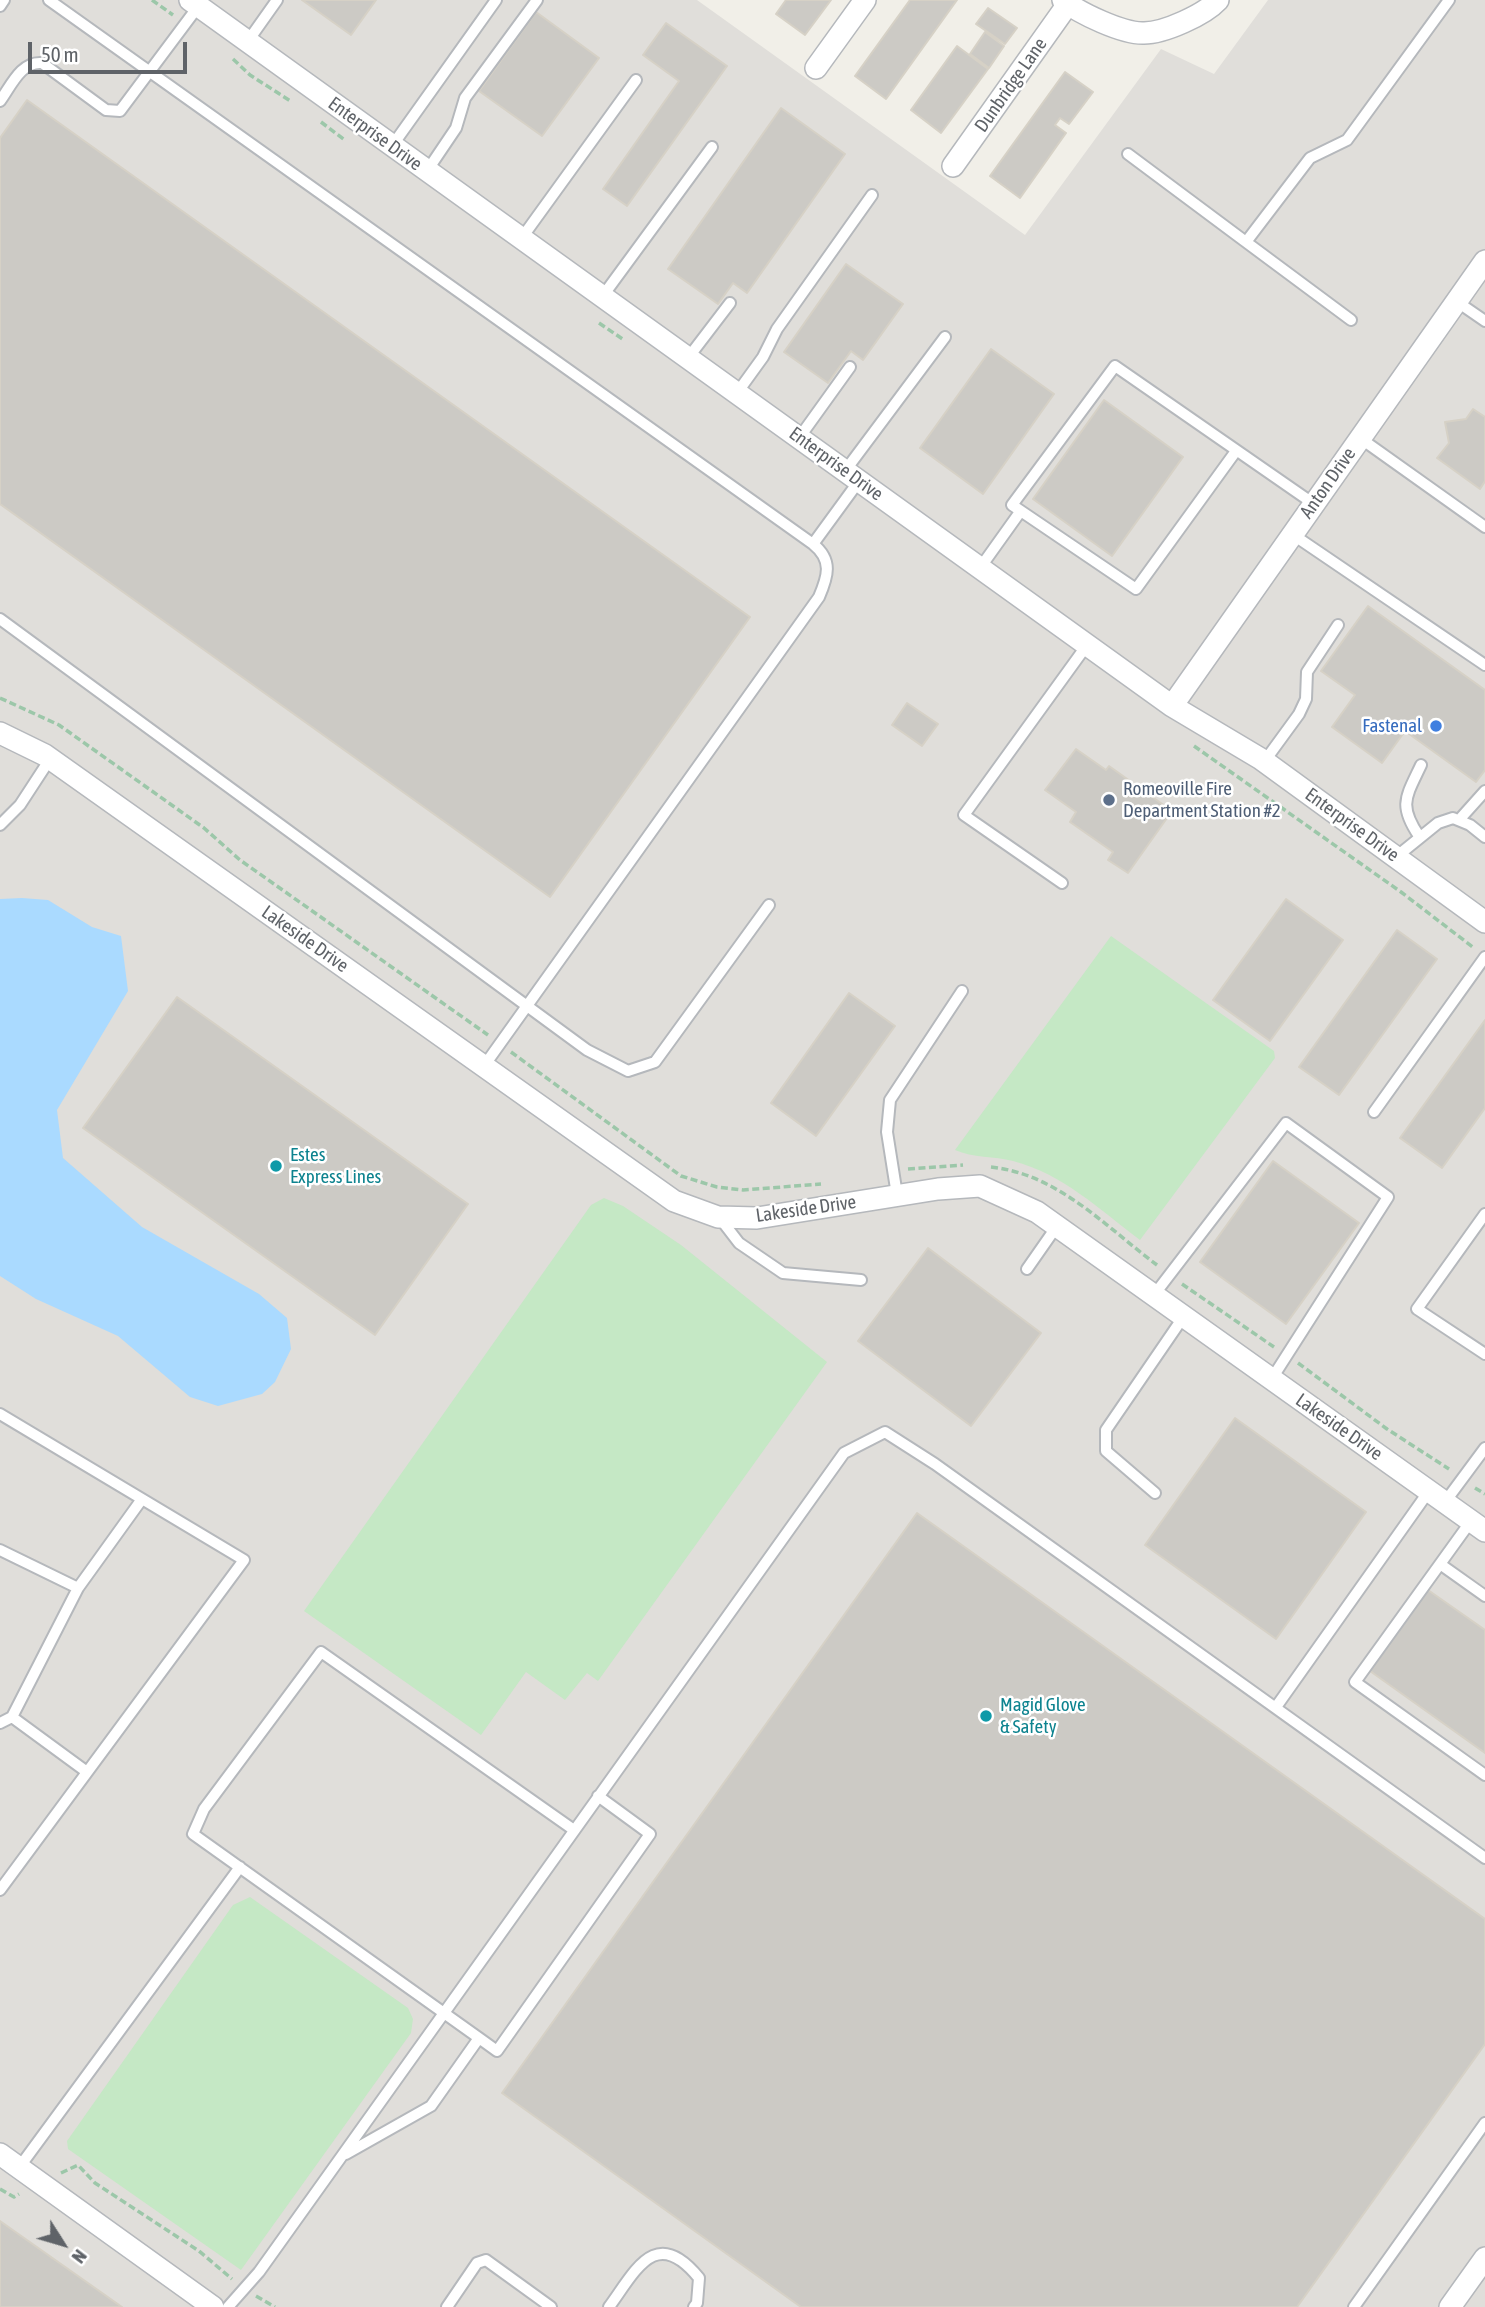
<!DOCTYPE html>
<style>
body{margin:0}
#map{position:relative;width:1485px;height:2307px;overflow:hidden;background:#f1efe8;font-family:"Asap Condensed",sans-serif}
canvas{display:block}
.north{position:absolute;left:28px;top:2209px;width:70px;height:70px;-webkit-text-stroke:5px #fff;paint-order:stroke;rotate:127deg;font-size:19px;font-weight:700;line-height:28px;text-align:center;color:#5f6368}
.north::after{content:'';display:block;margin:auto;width:24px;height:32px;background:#5f6368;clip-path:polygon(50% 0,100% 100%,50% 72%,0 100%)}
.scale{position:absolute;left:28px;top:42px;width:159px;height:32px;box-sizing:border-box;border:4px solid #5f6368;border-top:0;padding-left:9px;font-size:21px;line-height:24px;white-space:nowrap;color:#5f6368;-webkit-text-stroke:5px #fff;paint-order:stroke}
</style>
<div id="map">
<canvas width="1485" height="2307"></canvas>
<div class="north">N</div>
<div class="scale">50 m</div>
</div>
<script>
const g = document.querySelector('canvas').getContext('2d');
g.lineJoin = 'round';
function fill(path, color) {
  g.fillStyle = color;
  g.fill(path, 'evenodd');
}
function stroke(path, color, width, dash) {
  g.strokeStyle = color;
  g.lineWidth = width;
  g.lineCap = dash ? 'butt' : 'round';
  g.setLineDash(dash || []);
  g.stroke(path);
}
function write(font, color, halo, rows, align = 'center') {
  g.font = font + ' "Asap Condensed",sans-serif';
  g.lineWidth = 5;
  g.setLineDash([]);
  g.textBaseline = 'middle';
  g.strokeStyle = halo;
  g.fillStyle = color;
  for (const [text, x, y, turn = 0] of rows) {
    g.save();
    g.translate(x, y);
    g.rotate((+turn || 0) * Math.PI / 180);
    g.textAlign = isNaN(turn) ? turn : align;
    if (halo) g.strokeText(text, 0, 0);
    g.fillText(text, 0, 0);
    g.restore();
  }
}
fill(new Path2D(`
 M0,0H697L1025,235L1161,49L1214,74L1268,0H1485V2307H0Z`), '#e0deda');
fill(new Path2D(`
 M1111,936L1274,1051L1275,1058L1140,1240C1100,1210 1063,1174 1013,1161C994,1156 973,1158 955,1150Z
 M604,1198L623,1206L681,1245L827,1362L598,1681L587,1673L565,1700L526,1672L481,1735L304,1611L591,1205Z
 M250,1897L408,2008L413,2019L411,2033L241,2270L68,2149L67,2141L233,1905Z`), '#c5e8c5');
fill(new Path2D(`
 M22,898L48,900L92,927L121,936L128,991L57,1110L63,1158L142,1227L259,1294L287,1318L291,1349L275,1382L262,1394L218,1406L190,1397L118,1336L36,1299L0,1276V899Z`), '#aadaff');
const building = new Path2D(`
 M302,0H376L351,35Z
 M786,0H831L805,35L776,14Z
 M910,0H957L886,99L855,76Z
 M988,8L1017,28L1005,44L976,24Z
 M536,12L599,58L542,136L479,91Z
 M666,23L727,66L627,206L603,189L679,81L643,55Z
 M985,32L1004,46L989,68L970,54Z
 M957,46L988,69L941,133L911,110Z
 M1065,72L1093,92L1069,124L1060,118L1055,125L1066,133L1020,198L990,176Z
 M27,100L750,617L550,897L0,504V138Z
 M781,108L845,154L747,293L733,283L718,304L668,269Z
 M846,264L903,304L863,360L851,351L828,383L784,352Z
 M991,349L1054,394L983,494L920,448Z
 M1104,400L1183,457L1112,556L1033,499Z
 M1473,409L1485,417V481L1480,489L1437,458L1449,443L1445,422L1466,419Z
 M1368,606L1485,690V770L1476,782L1405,731L1382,763L1332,727L1355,695L1321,671Z
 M907,703L938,724L922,746L892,725Z
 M1076,749L1106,770L1109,766L1172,811L1128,873L1108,860L1113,852L1070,822L1076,812L1045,790Z
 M1286,899L1343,940L1270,1041L1213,1000Z
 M1397,930L1437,959L1339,1095L1299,1067Z
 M849,993L895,1026L816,1136L771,1103Z
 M177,997L468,1204L375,1335L83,1128Z
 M1485,1020V1108L1442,1168L1400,1138Z
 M1273,1161L1359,1223L1286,1324L1200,1262Z
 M928,1248L1041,1333L971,1426L858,1341Z
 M1235,1418L1366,1512L1276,1639L1145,1545Z
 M917,1513L1485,1919V2044L1297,2307H801L502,2093Z
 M1428,1590L1485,1630V1753L1370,1671Z
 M0,2221L122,2307H0Z`);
fill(building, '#cccac5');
stroke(building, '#d6d1c6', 2);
const lane = new Path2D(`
 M49,0L813,544
 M0,6L4,0
 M248,41L277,0
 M0,101C11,86 21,61 42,63L106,110L120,111L200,4
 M392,146L496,0
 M1128,154L1246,242
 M427,171L456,128L465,98L537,0
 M521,239L636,80
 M602,297L712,147
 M1456,301L1485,321
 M1351,320L1246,242L1310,158L1347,140L1449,0
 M688,358L730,303
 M737,393L763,357L777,329L872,195
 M799,438L850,367
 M1360,438L1485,527
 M1236,451L1136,589L1012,505L1115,366L1314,504
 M845,471L945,337
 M1292,534L1485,665
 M980,568L1020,512
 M0,619L587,1050L628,1071L655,1062L769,905
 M1264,762L1299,714L1306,699L1307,672L1338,625
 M1459,820L1485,791
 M0,825L20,805L50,759
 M1419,836C1398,805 1406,797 1421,765
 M1396,857L1438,823L1453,818L1470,825L1485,837
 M1062,883L964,815L1087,645
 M484,1066L819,597C828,576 833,560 813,544L859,481
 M1374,1112L1485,957
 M897,1195L887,1132L890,1100L962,991
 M1485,1214L1417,1309L1485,1354
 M719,1217L739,1243L783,1273L861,1280
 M1027,1269L1057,1226
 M1154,1295L1286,1123L1388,1197L1271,1380
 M0,1414L244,1560L0,1890
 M1155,1493L1106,1451V1430L1184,1316
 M1445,1502L1485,1448
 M1471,1521L1440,1564L1485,1596
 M0,1550L78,1588L12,1717L0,1723
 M1440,1564L1355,1682L1485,1775
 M78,1588L142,1499
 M1276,1707L1429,1491
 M12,1717L87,1772
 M479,2038L193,1834L204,1809L321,1652L574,1830
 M346,2154L431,2106L479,2038L497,2051L650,1834L598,1796
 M18,2169L240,1867
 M228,2307L259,2272L844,1453L885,1432L935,1464L1485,1858
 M447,2307L477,2263L486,2260L551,2307
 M609,2307C636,2270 656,2225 699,2278L697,2303L694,2307
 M1354,2307L1485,2123`);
const street = new Path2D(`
 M190,0L1172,706L1261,759L1485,922
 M1063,0C1079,13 1123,34 1144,33C1164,33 1204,15 1218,0
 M816,68L865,0
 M953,166L1068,4
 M1172,706L1485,261
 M0,733L45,755L674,1201L718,1217L757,1218L938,1189L980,1186L1037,1212L1485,1531
 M0,2154L213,2307
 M1450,2307L1485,2258`);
stroke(lane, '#b5b8bc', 14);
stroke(street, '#b5b8bc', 24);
stroke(new Path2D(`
 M152,0L173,15
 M233,59L250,75L292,102
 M321,122L346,141
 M599,323L624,340
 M0,698L59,725L204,828L240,860L488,1035
 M1194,746L1401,892L1474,948
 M511,1052L681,1176L717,1187L743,1190L821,1184
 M991,1167C1058,1174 1106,1227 1157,1265
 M908,1169L963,1165
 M1182,1284L1274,1347
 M1298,1363L1387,1429L1449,1469
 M1475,1488L1485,1494
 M61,2173L78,2165L95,2183L199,2251L232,2279
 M0,2189L14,2197L19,2194
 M256,2296L275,2307`), '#9cc7a9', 3.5, [7, 3.5]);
stroke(lane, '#fff', 10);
stroke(street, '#fff', 21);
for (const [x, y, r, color] of [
 [1436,726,7,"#3f7fe0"],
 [1109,800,7,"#5c6f8a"],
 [276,1166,7,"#0f9aa8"],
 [986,1716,7,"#0f9aa8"]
]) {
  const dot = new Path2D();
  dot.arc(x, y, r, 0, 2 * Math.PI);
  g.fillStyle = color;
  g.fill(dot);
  stroke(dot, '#fff', 2.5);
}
write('19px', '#5f6368', '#fff', [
 ["Dunbridge Lane",1011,85,-55],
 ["Enterprise Drive",375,134,36],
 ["Enterprise Drive",836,464,36],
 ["Anton Drive",1328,483,-55],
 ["Enterprise Drive",1352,825,36],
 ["Lakeside Drive",305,939,35],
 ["Lakeside Drive",806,1209,-8],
 ["Lakeside Drive",1339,1427,35]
]);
write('19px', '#366cbe', '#fff', [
 ["Fastenal",1422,726]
], 'right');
write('19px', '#4e5e75', '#fff', [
 ["Romeoville Fire",1123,789],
 ["Department Station #2",1123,811]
], 'left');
write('19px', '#0d838f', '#fff', [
 ["Estes",290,1155],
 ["Express Lines",290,1177],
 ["Magid Glove",1000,1705],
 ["& Safety",1000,1727]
], 'left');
</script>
